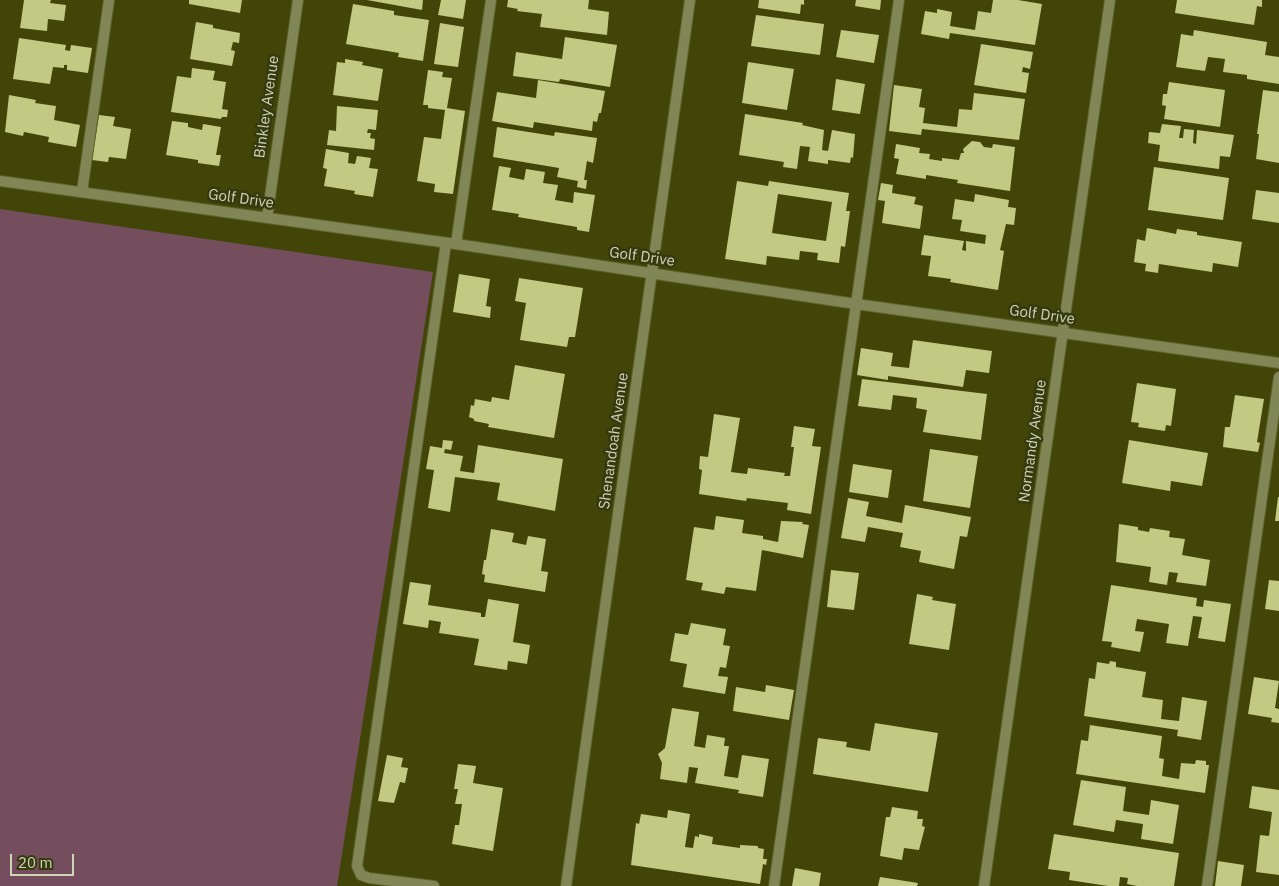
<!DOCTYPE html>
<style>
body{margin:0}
#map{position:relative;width:1279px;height:886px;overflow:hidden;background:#414508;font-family:"IBM Plex Sans",sans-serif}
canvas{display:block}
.scale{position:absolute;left:10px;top:854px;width:64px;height:22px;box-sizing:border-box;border:2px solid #d1d5b8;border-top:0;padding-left:6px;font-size:15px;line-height:18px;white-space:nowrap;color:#d1d5b8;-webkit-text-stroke:4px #363a0f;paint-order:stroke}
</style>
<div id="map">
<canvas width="1279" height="886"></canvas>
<div class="scale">20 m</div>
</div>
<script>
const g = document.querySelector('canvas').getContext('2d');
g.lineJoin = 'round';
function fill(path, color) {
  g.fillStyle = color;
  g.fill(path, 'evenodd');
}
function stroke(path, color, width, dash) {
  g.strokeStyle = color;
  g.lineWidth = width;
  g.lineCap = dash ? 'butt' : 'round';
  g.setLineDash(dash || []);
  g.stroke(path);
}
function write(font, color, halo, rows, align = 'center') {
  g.font = font + ' "IBM Plex Sans",sans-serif';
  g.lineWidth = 5;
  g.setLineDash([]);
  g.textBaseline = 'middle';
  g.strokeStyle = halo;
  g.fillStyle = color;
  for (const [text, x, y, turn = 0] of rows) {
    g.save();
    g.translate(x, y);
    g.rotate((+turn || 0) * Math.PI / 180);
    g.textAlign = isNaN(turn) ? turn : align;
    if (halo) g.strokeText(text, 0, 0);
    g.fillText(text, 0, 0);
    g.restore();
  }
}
fill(new Path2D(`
 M0,209L433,272L337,886H0Z`), '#754e5e');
fill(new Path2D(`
 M24,0H51L50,3L66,5L64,21L48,19L47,31L20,28Z
 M189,0H242L240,13L189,4Z
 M367,0H423L422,10Z
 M441,0H466L463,19L438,15Z
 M508,0H589L588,9L609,12L607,35L540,27L542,14L517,11L518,9L507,7Z
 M759,0H804V5L801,4L800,14L758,8Z
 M856,0H881L880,10L855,6Z
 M993,0H1018L1042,4L1035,45L950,33L949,39L921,34L925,11L937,13V9L952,12L950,26L975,30L978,11L991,13Z
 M1177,0H1262V7L1257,6L1254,25L1175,13Z
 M353,4L394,11V15L429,20L423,61L398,57L399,53L346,44Z
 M756,15L824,24L820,55L751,46Z
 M196,22L213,25V28L240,33L239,43L233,42L231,50L235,51L232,66L190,59Z
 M440,23L464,27L458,67L434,64Z
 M841,30L879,35L874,63L836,57Z
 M1194,30L1267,42L1265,55L1279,57V84L1247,79V75L1223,72L1225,59L1208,57L1205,71L1176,67L1181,34L1193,36Z
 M565,37L617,45L610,87L560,79L559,82L513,76L516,52L562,59Z
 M19,38L66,45L65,50L70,51L71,45L92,48L88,73L67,70V65H64V68L53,67L50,84L13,79Z
 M981,44L1033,52L1030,69L1023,67L1022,72L1029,73L1026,93L974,85Z
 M345,59L363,62L362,65L383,69L378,101L333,95L337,62L345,63Z
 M748,62L794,69L787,110L742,103Z
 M192,68L215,71L213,80L226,82L222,109L228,110L227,117H222L221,119L171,112L177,76L191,78Z
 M428,70L443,72L442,77L452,78L447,108L465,111L453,194L434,192L435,184L417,181L424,137L441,139L445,110L428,108V105H423Z
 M836,79L865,84L860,114L832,110Z
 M538,80L605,91L601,113H599L597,122L593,121L592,131L534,122L533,128L492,121L497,92L536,98Z
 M1169,82L1225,90L1220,127L1164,119L1166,106L1162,105L1163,94H1167Z
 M894,85L922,89L919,107L925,108L923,123L957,127L959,109L972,110L974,93L1025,99L1019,140L922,129L921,135L889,131Z
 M1263,90L1279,92V163L1256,159L1259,134H1257Z
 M9,95L36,100L35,103L56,106L54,120L80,125L76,147L48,142L49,137L24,132L23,136L5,132Z
 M337,106L378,110L376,130L368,129L367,133H371L370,138L375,139L374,150L327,145L329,130L336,131Z
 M745,114L803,123L802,125L824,130L822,150L828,151L832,130L855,134L853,158L851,157L850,163L828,160V164L808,161L810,147L800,146L797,169L783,167L784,162L739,155Z
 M99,115L115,117L113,126L131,129L126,159L109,157L108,162L92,160Z
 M172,121L188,123V127L202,130L203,124L221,127L216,155H221L219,166L198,163V160L166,155Z
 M1162,124L1181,126L1179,138H1183L1184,129L1194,130L1193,143L1196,144L1197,130L1234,135L1230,157L1220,156L1219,169L1158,161L1160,145L1148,143L1149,132L1160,133Z
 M497,127L554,136L555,132L597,138L593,163L587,161L584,180H587L586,189L577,187L578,181L557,177L559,168L493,157Z
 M972,141L980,142L984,147L992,148L993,144L1015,147L1010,191L957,183L958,180L926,175V179L896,174L899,159L894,158L896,144L920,148L919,153L930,154L929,159L942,161V158L959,160L961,153H964L963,149Z
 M326,149L349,153L348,163L355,164L357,156L371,158L369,168L378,169L373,197L354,194L355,191L324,186L327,169L323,168Z
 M499,166L511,168L509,177L524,180L526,169L545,172L543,183L558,185L555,200L573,203L574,192L595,195L589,232L577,230V227L518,217L519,214L492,210Z
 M1154,167L1229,178L1223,220L1148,210Z
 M737,181L768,186L769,181L849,193L846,211H850L845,247L841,246L839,263L817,260L818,253L800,251L799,260L767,256L766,265L725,259ZM778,194L832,202L826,241L772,233Z
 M881,183L893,185L892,193L916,197L914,204L923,206L920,229L882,223L885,201L878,200Z
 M1256,190L1279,193V223L1252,219Z
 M975,194L1009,200L1008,207L1016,208L1014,225L1006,224L1000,250L1004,251L998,290L950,282L951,279L928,276L931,256L921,255L924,235L964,241L962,250L966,251V241L985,244L986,235L960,231L962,220L952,219L955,199L974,202Z
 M1147,228L1176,234L1177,229L1197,232V235L1242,242L1238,267L1213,263L1212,272L1159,264L1158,273L1145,271L1146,264L1134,262L1137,239L1145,241Z
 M459,274L490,279L486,306L491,307L490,318L453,312Z
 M519,278L583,288L575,337H569L567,347L520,340L526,303L515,301Z
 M913,340L992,351L989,373L966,370L963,387L888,376V380L857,375L861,348L893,353L891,366L909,368Z
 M515,365L565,374L554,438L488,427L489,424L474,421V419L469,417L471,405L474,406L475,399L491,402L492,397L509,400Z
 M862,379L987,394L981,440L923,432L927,410L916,408L917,398L893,395L891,410L858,406Z
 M1137,383L1176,389L1171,426L1166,425L1165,431L1138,427L1139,423L1131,422Z
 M1235,395L1264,399L1257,442L1260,443L1258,452L1223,447L1225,427H1230Z
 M714,414L740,418L731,472L747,474L748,468L785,473L784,476H790L794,447H791L794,426L815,429L812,446L821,447L811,514L787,510L788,503L747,498L746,501L699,494L702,470L699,469L700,456L708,457Z
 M443,440L453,441L451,450L445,449L444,453L463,456L460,471L474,473L478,445L563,459L555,511L497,500L500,483L455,477L450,512L428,508L434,470L426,469L430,446L442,448Z
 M1129,440L1208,453L1202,486L1171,481L1170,491L1122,483Z
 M930,449L978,456L970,508L923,501Z
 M853,464L892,470L888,498L849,492Z
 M1278,497H1279V521H1275Z
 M848,498L869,502L866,516L902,523L905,505L971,517L967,537L960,536L954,569L919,562L921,551L900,547L903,533L868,527L865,542L841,538Z
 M716,516L744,520L742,533L763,536V539L778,542L781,521L803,522L802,524L809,525L803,558L762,550L756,591L726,587L724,594L701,590L703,583L686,580L694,527L714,530Z
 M1119,524L1138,527V530L1149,532L1150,528L1170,531L1169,537L1185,539L1182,555L1210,560L1206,586L1176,582L1178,573L1169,572L1167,585L1149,582L1151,567L1116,562Z
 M491,529L514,533L512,542L526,545L528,536L546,539L541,571L548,572L545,592L484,582L485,575L482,574L484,560H486Z
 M831,570L859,573L854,610L827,607Z
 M1269,580L1279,581V611L1265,609Z
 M410,582L431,585L428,605L481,613V617H485L488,599L519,604L513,642L530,645L527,664L508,661L507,670L474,665L479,639L439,633L441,622L429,620L428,628L403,624Z
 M1111,585L1197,598L1196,606L1203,607L1204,600L1231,604L1225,642L1198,638L1202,617L1193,616L1188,646L1166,643L1169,624L1137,619L1135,631L1144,632L1140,652L1111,647L1112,642L1102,641Z
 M917,594L933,597L932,600L956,604L949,650L909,644Z
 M691,623L726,629L723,645L730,646L726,668L720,667L718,676L728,677L725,694L683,687L687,664L670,661L675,633L688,635Z
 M1110,661L1116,662V667L1146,672L1142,697L1163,700L1161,719L1179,721L1182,697L1207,701L1201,740L1177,736L1178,730L1084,716L1089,678L1095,679L1097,662L1109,664Z
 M1254,677L1279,681L1275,708L1279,709V723L1271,722L1272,718L1248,714Z
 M766,685L794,690L789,720L733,711L736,687L765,692Z
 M672,708L699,712L694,746L705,748L707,735L725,738L724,746H729L724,776L738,778L742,755L769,759L763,797L738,793L739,790L695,783L698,768L689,767L687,783L660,779L662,763L658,754L665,748Z
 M875,723L938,733L928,792L813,774L818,738L847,742L846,747L870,751Z
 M1090,725L1162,736L1159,758L1164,759L1162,776L1179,779L1181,763L1195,764L1196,760L1206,761V765H1209L1205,793L1076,774L1081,740L1088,741Z
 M387,755L403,758L401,767L408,768L405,783L400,782L394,803L378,801Z
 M458,764L476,766L473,783L503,788L493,851L452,844L455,825H459L462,804H455L458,789H454Z
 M1081,780L1126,787L1123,811L1149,815L1151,800L1179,805L1173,844L1141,839L1143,824L1116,820L1114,832L1073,825Z
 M1252,786L1279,790V875L1256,872L1260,835L1269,836L1272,812L1249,808Z
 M892,807L918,811L917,819H923L922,826L925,827L919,850L904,848L902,860L880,856L886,817H890Z
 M668,810L690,814L685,847L693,848L695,836L699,837V834L713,837L712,844L740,848V845L758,846V848L764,849L763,859H767L766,865L763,864L760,884L631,865L636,823L639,824L641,814L667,818Z
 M1054,834L1179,853L1174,886H1137L1127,884L1128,878L1120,877L1119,886H1108L1069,880L1070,872L1048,869Z
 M1218,861L1244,865L1241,886H1215Z
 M795,868L821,873L819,886H792Z
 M880,877L918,883L917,886H878Z`), '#c1c983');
const service = new Path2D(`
 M82,192L109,0
 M456,244L491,0
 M434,886L369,878L361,875L357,866L446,243
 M774,886L899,0
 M1207,886L1279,377`);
const minor = new Path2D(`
 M0,181L456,244L856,304L1279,363
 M267,218L298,0
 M566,886L690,0
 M984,886L1110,0`);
stroke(service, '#5e622b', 12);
stroke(minor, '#5e622b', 12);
stroke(service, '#808656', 10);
stroke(minor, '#808656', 10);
write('15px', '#d1d5b8', '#363a0f', [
 ["Binkley Avenue",267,107,-82],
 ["Golf Drive",241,199,8],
 ["Golf Drive",642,257,8],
 ["Golf Drive",1042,315,8],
 ["Shenandoah Avenue",614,441,-82],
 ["Normandy Avenue",1033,441,-82]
]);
</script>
